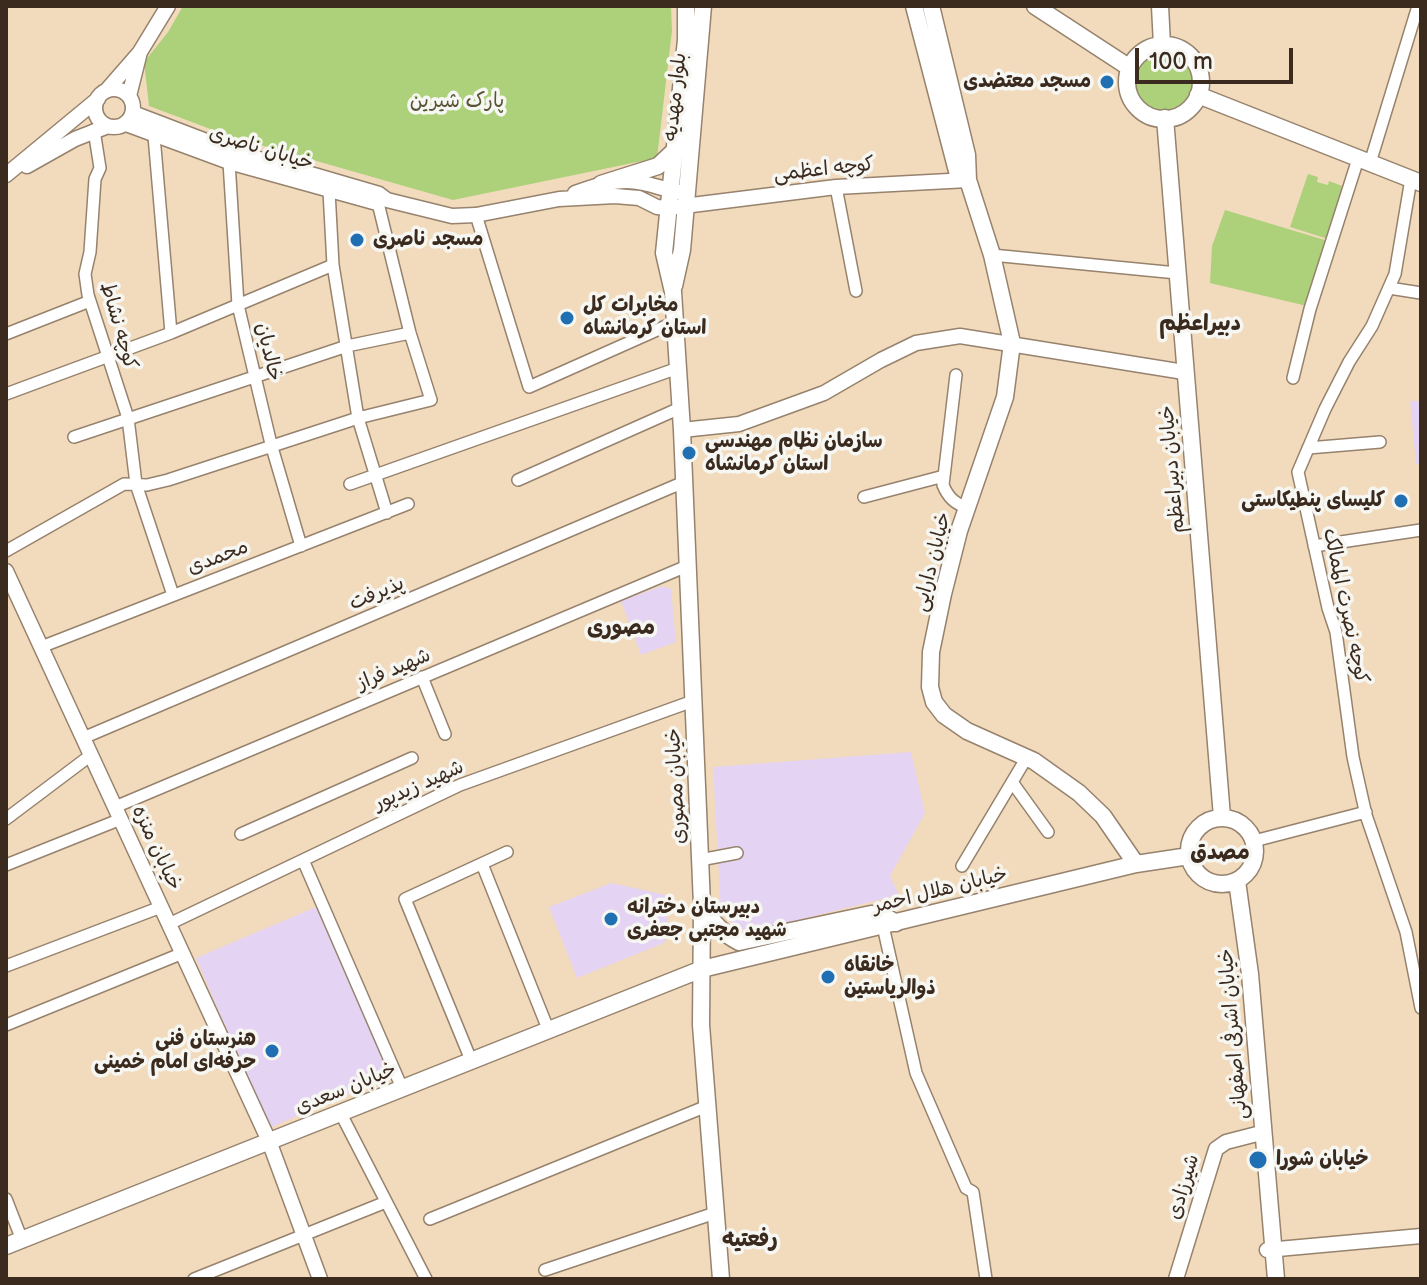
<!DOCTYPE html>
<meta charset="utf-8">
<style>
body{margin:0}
#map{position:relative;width:1427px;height:1285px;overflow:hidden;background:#f2dbbc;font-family:"Balsamiq Sans",sans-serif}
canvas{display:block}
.frame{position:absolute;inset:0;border:8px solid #3b2a1e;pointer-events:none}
.scale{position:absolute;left:1135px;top:48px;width:158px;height:36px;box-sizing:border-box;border:4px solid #3b2a1e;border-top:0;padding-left:10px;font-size:24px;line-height:28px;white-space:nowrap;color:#3b2a1e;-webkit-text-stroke:6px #f6f6f2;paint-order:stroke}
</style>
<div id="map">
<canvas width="1427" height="1285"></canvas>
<div class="frame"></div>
<div class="scale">100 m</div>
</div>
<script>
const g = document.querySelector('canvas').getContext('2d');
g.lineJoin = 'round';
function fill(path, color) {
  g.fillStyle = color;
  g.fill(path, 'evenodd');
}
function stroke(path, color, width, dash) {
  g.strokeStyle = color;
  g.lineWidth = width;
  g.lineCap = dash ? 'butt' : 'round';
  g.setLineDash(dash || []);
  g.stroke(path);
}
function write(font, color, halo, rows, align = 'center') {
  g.font = font + ' "Balsamiq Sans","Playpen Sans Arabic",sans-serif';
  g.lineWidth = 7;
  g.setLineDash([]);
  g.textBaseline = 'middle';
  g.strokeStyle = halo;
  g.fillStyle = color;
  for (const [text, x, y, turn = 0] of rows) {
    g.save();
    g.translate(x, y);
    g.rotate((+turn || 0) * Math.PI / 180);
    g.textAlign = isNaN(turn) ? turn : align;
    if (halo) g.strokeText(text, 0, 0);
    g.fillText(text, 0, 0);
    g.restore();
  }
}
fill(new Path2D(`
 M1410,401H1421V464H1416Z
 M662,586L671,589L676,642L641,655L621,601Z
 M911,752L925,813L890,876L899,895L753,931L737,928L721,913L713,767Z
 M611,883L666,895L669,931L664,943L577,978L549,907Z
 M318,906L390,1070L387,1078L269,1128L196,958Z`), '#e4d3f2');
fill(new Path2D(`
 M183,6H671L672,31L657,158L453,200L229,136L149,106L144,62L168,32Z
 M1132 81a32 32 0 1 1 64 0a32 32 0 1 1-64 0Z
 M1308,174L1318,177L1317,182L1328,185L1329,181L1345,187L1328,239L1290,227Z
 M1225,210L1328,241L1307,306L1210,283L1212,246Z`), '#add17a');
const minor = new Path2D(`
 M94,130L100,168L95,179L90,252L85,274L88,295L128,418L136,484L173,595
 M154,136L171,333
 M229,162L238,305L271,444L301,546
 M1370,163L1418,6
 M1411,179L1395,274L1372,326L1349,362L1325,409L1298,472L1328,608L1336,632L1353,757L1366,815L1406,932L1421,1008
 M836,187L856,291
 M329,191L333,265L358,418L387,513
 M476,215L529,387L675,322
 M992,255L1177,273
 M1389,288L1421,293
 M6,334L90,301
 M956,375L943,485C948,497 954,503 967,508
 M1293,378L1310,309L1358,159
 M6,394L171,333L333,265
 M74,437L347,346L410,333
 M1308,448L1380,442
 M518,480L680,408
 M350,484L678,368
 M864,497L944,476
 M1314,546L1421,530
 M6,551L124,484L147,485L168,480L358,418L431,400L410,333L378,203V194
 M41,647L408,504
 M422,677L445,734
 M83,738L684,482
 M1012,782L1048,832
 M115,807L687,566
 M6,819L91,755
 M241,834L412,758
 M1254,841L1366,812
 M303,860L402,1088
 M700,860L737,853
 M482,864L548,1029
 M6,865L121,819
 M962,866L1027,757
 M169,924L460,785L693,701
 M883,926L916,1073L966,1188L973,1192L986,1279
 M6,966L161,907
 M6,1025L183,953
 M471,1060L405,899L507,852
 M340,1112L426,1279
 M6,1199L22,1240
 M430,1219L707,1106
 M545,1270L715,1213
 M194,1279L386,1202`);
const tertiary = new Path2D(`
 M140,52L168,6
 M95 108a19 19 0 1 1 38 0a19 19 0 1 1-38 0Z
 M106,91L140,52L129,96
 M133,113L235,152L379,194L387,200L452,216L476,215L559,199L615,196L639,198L657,207L668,208L836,187L968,180
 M126,124L229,162L377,203
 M27,166L75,139L108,126
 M6,175L98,99
 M575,193C597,185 619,177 643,183C658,186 671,192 687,193
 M682,430L739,424L824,393L881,360L916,343L960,336L1184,372
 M6,571L269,1141L320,1279
 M1267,1250L1421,1236
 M1176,1279L1216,1149L1226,1142L1257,1134`);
const secondary = new Path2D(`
 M686,6V40L664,253L673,292L682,430L702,905L701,1025L721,1279
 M914,6L957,171L968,180
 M931,6L967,155L968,180L992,255L1012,343L1005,397L959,531L943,594L931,652L930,687L934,702L944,715L967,731L1034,761L1079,793L1103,816L1136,864
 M1035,6L1130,68
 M1160,6L1162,45
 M1127 82a37 37 0 1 1 74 0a37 37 0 1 1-74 0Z
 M1198,95L1421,183
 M1165,118L1222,817
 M601,184L658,166L673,152
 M674,286L682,250L703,6
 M1189 851a33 33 0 1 1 66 0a33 33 0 1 1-66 0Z
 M1237,881L1250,974L1276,1279
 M703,906C713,923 722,933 739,942L871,914L884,916L896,923
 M6,1246L702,969L1136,864L1189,856`);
stroke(minor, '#96826d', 14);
stroke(tertiary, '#96826d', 17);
stroke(secondary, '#96826d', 19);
stroke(minor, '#fff', 11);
stroke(tertiary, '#fff', 14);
stroke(secondary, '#fff', 16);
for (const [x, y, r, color] of [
 [1107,82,8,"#1f6fb2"],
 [357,240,8,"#1f6fb2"],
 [567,318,8,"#1f6fb2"],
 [689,453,8,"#1f6fb2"],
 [1401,501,8,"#1f6fb2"],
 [611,919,8,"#1f6fb2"],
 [828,977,8,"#1f6fb2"],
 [272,1051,8,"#1f6fb2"],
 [1258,1160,10,"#1f6fb2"]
]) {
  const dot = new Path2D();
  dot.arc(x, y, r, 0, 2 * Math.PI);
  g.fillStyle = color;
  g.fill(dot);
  stroke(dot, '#f6f6f2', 3);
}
write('bold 20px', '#3b2a1e', '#f6f6f2', [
 ["مسجد معتضدی",1091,82,"right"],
 ["مسجد ناصری",373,240],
 ["مخابرات کل",583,306],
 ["استان کرمانشاه",583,329],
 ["سازمان نظام مهندسی",705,442],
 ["استان کرمانشاه",705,465],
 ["کلیسای پنطیکاستی",1385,501,"right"],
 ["دبیرستان دخترانه",627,908],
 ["شهید مجتبی جعفری",627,931],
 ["خانقاه",844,966],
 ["ذوالریاستین",844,989],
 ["هنرستان فنی",256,1040,"right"],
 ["حرفه‌ای امام خمینی",256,1063,"right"],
 ["خیابان شورا",1276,1160]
], 'left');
write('20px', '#3b2a1e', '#f6f6f2', [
 ["بلوار مهدیه",676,97,-84],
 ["خیابان ناصری",261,149,17],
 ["کوچه اعظمی",824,170,-6],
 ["کوچه نشاط",118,326,74],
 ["خالدیان",268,352,77],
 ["خیابان دبیراعظم",1173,469,-95],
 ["محمدی",218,558,-21],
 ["خیابان دارایی",933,562,-76],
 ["پذیرفت",377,594,-23],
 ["کوچه نصرت الممالک",1345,606,78],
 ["شهید فراز",394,670,-23],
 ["شهید زیدپور",419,786,-24],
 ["خیابان مصوری",677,786,-93],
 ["خیابان منزه",156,848,65],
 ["خیابان هلال احمر",940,891,-14],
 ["خیابان اشرفی اصفهانی",1234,1034,-95],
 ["خیابان سعدی",346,1089,-22],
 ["شیرزادی",1184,1187,-73]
]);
write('20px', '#585435', '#f6f6f2', [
 ["پارک شیرین",457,102]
]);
write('bold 22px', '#3b2a1e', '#f6f6f2', [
 ["دبیراعظم",1200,324],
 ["مصوری",621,628],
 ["مصدق",1220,853],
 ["رفعتیه",750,1240]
]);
</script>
